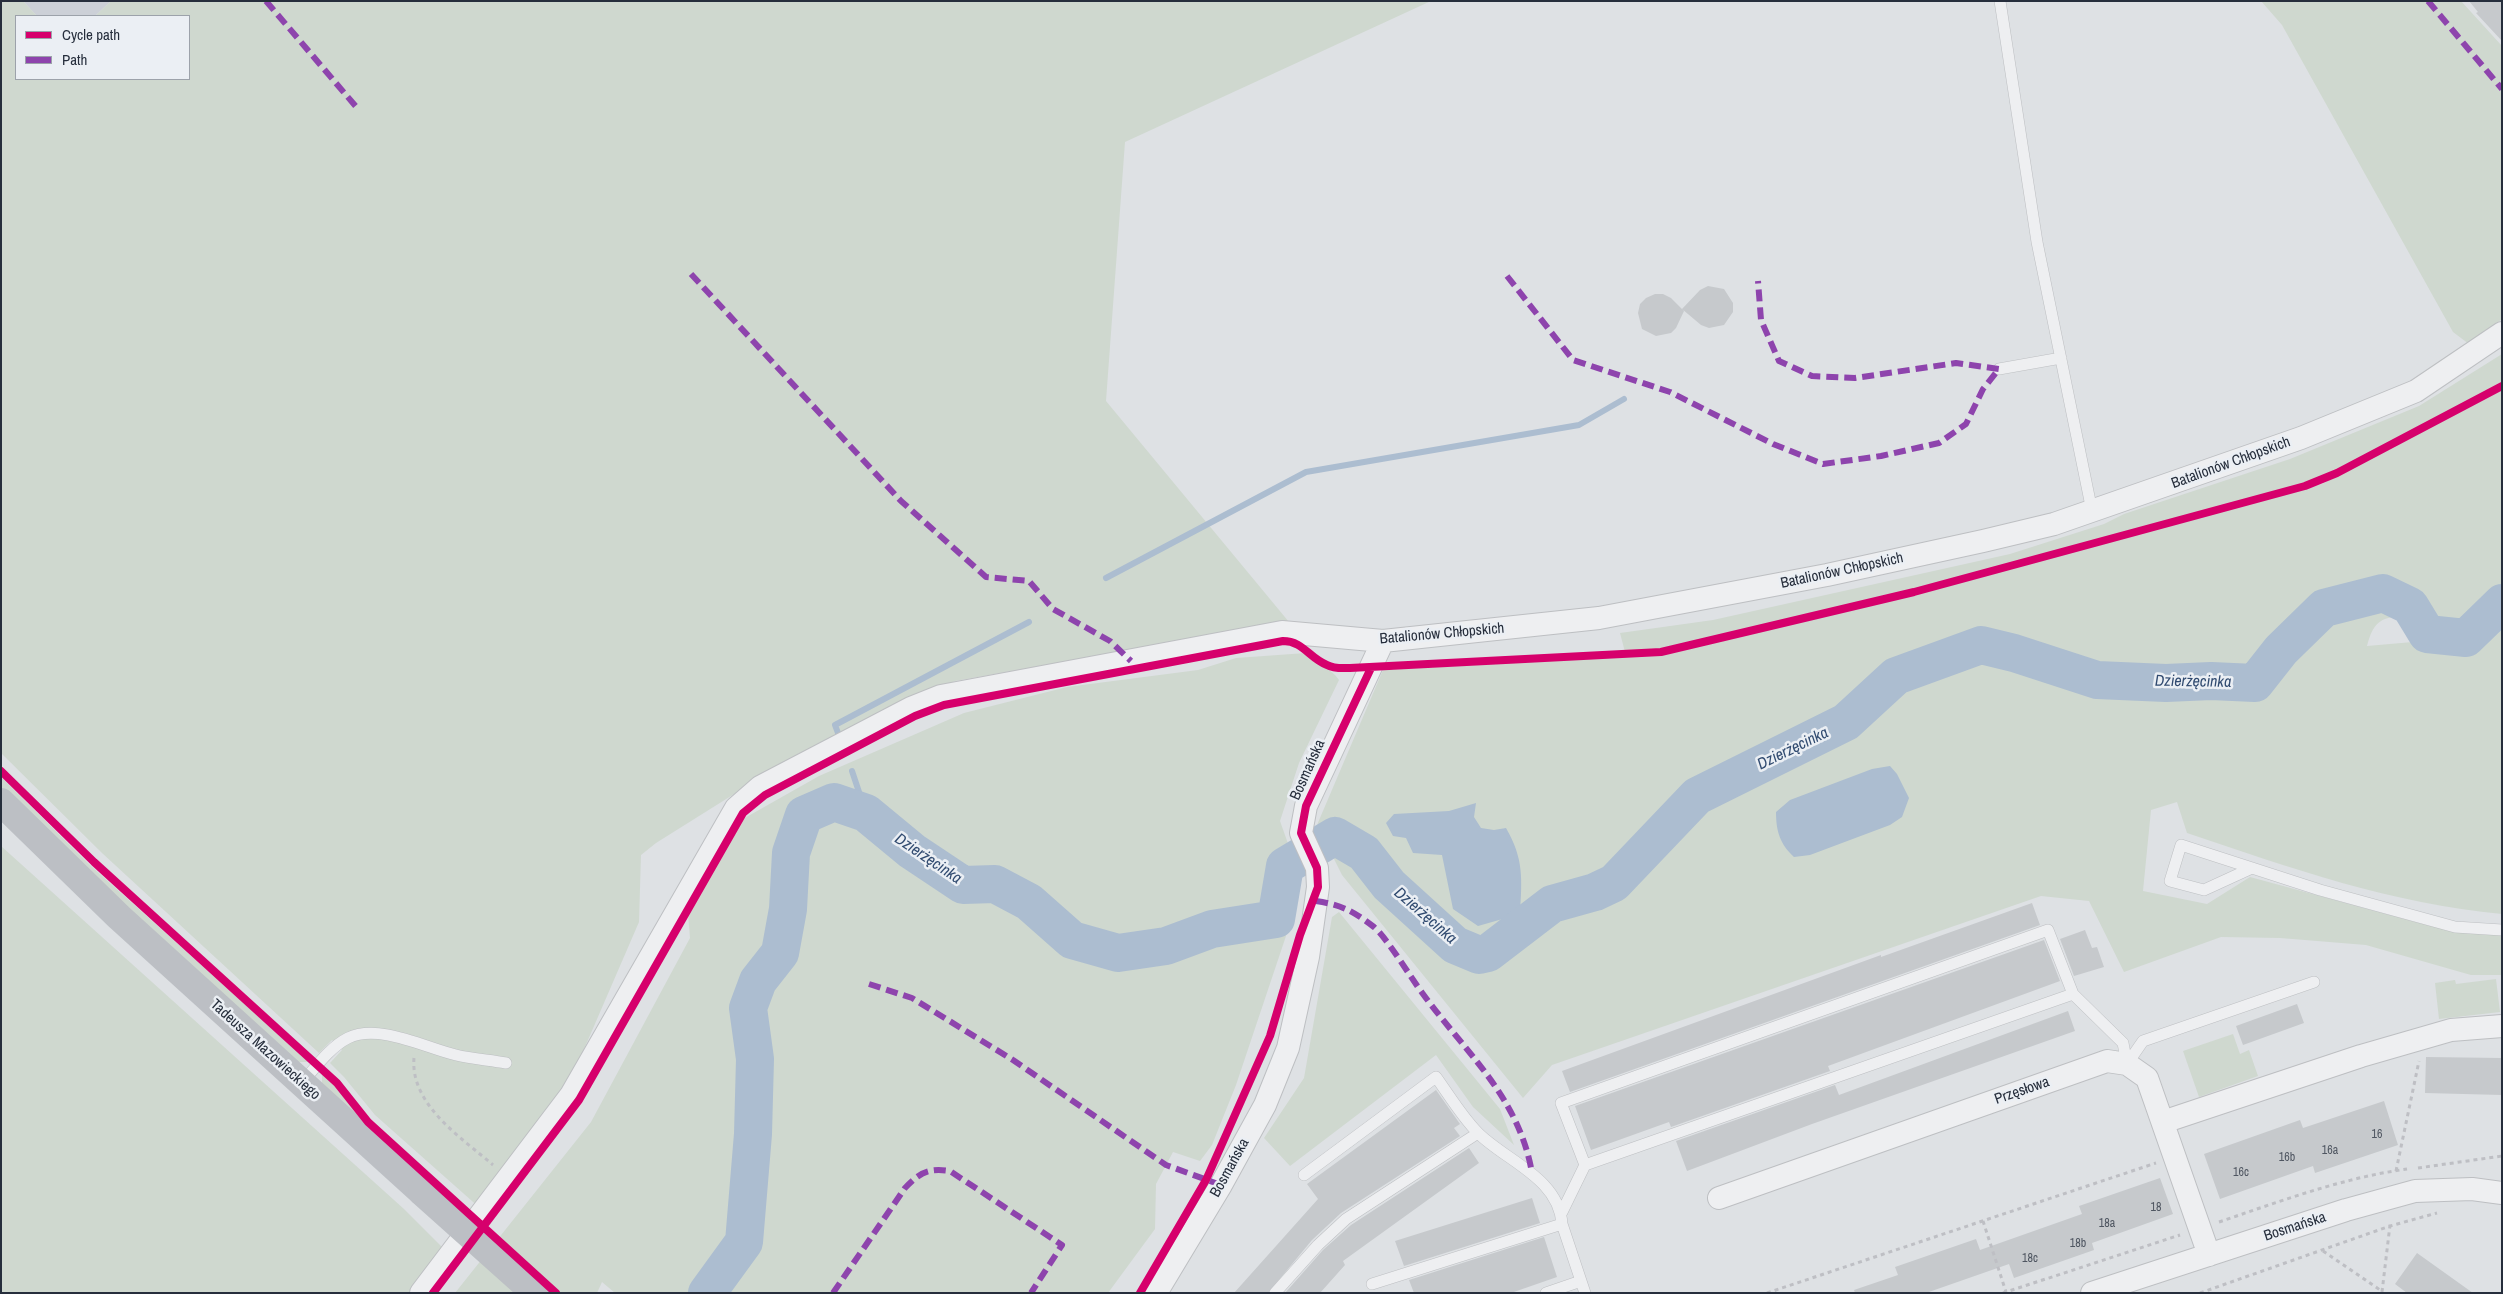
<!DOCTYPE html>
<meta charset="utf-8">
<style>
body{margin:0}
#map{position:relative;width:2503px;height:1294px;overflow:hidden;background:#dee1e4;font-family:"Archivo Narrow",sans-serif}
canvas{display:block}
.frame{position:absolute;inset:0;border:2px solid #262e3c;pointer-events:none}
.legend{position:absolute;left:15px;top:15px;width:175px;height:65px;box-sizing:border-box;background:#ebeff4;border:1px solid #9ca2aa;margin:0;padding:6px 9px;list-style:none;font-size:15px;color:#262e3c}
.legend li{display:flex;align-items:center;gap:10px;height:25px}
.legend b{width:25px;border:1px solid #9ca2aa}
</style>
<div id="map">
<canvas width="2503" height="1294"></canvas>
<div class="frame"></div>
<ul class="legend">
<li><b style="height:6px;background:#d6006c"></b>Cycle path</li>
<li><b style="height:6px;background:#8e44ad"></b>Path</li>
</ul>
</div>
<script>
const g = document.querySelector('canvas').getContext('2d');
g.lineJoin = 'round';
function fill(path, color) {
  g.fillStyle = color;
  g.fill(path, 'evenodd');
}
function stroke(path, color, width, dash) {
  g.strokeStyle = color;
  g.lineWidth = width;
  g.lineCap = dash ? 'butt' : 'round';
  g.setLineDash(dash || []);
  g.stroke(path);
}
function write(font, color, halo, rows, align = 'center') {
  g.font = font + ' "Archivo Narrow",sans-serif';
  g.lineWidth = 5;
  g.setLineDash([]);
  g.textBaseline = 'middle';
  g.strokeStyle = halo;
  g.fillStyle = color;
  for (const [text, x, y, turn = 0] of rows) {
    g.save();
    g.translate(x, y);
    g.rotate((+turn || 0) * Math.PI / 180);
    g.textAlign = isNaN(turn) ? turn : align;
    if (halo) g.strokeText(text, 0, 0);
    g.fillText(text, 0, 0);
    g.restore();
  }
}
fill(new Path2D(`
 M23,1H111L95,16H37Z`), '#ccd0d7');
fill(new Path2D(`
 M1,1H23L37,16H16V79H189V16H95L111,1H1431L1125,142L1106,401L1289,622L955,681L798,754L656,843L641,855L639,922L559,1107L481,1209L375,1115L344,1077L330,1063L342,1050L332,1040L319,1053L102,853L1,753Z
 M2261,1H2461L2502,46V319L2469,344L2453,332L2282,25Z
 M2502,354V383L2336,470L2304,483L1913,589L1660,649L1625,652L1620,633L1713,620L2010,554L2104,524L2124,514L2290,459L2419,406Z
 M2502,390V914C2393,904 2290,868 2187,833L2177,802L2151,810L2143,891L2207,904L2250,877L2449,931L2502,934V975H2471L2366,945L2280,938L2221,937L2124,972L2089,901L2041,896L1552,1065L1523,1098L1342,875L1317,825L1383,670L1662,655L1914,595L2322,484ZM2403,616L2424,641L2367,646C2373,623 2380,617 2403,616Z
 M1306,653C1317,664 1331,668 1339,680L1299,763L1280,821L1298,872L1286,936L1236,1085L1212,1145L1200,1161L1173,1152L1156,1184L1155,1229L1108,1293H615L602,1282L597,1293H455L591,1122L690,938L688,914L743,819L819,776L964,713L1067,687L1198,670L1236,658Z
 M1,777L91,866L309,1062H295L1,790Z
 M1,846L404,1209L443,1248L409,1293H1Z
 M1339,912L1500,1109L1514,1145L1473,1107L1436,1055L1290,1166L1264,1138L1304,1078L1332,917Z
 M2496,979L2500,1012L2439,1019L2435,983L2455,980L2456,984Z
 M2233,1034L2240,1054L2249,1050L2258,1076L2199,1097L2183,1051Z
 M322,1074L335,1085L366,1124L322,1085Z`), '#cfd8cf');
fill(new Path2D(`
 M1890,766L1897,774L1909,798L1902,817L1890,825L1810,855L1794,857C1780,844 1776,831 1776,812L1790,800L1872,769Z
 M1476,803L1474,817L1481,828L1494,830L1506,828C1524,859 1522,879 1520,914L1478,926L1453,909L1442,855L1413,853L1406,838L1393,836L1386,823L1394,814L1449,811Z`), '#acbdd0');
stroke(new Path2D(`
 M1106,578L1306,472L1579,425L1624,399
 M841,741L835,725L1029,622
 M852,771L866,813`), '#acbdd0', 6);
stroke(new Path2D(`
 M707,1293L744,1242L753,1134L755,1059L748,1008L758,981L780,953L788,909L791,853L804,815L834,802L866,813L912,851L963,885L995,884L1029,902L1072,940L1118,953L1166,946L1212,929L1276,919L1285,866L1335,836L1364,853L1389,885L1455,945L1479,955L1488,953L1552,904L1595,892L1614,883L1697,796L1846,722L1896,676L1981,645L2014,653L2097,680L2166,683L2211,681L2255,683L2281,650L2324,608L2383,593L2410,606L2427,634L2466,638L2502,603`), '#acbdd0', 38);
fill(new Path2D(`
 M2469,1H2502V41L2476,13L2478,12Z
 M1708,286L1724,289L1733,303V312L1724,325L1709,328L1701,325L1682,309L1684,311L1676,328L1671,333L1656,336L1642,329L1638,313L1640,304L1646,298L1655,294H1663L1671,298L1682,309L1700,290Z
 M2032,903L2040,925L1570,1092L1562,1071L1881,955V957Z
 M2085,930L2092,948L2097,947L2104,967L2074,976L2060,939Z
 M2044,940L2060,981L1828,1066L1830,1071L1671,1127L1669,1122L1591,1150L1575,1106Z
 M2297,1004L2304,1023L2243,1045L2236,1026Z
 M2068,1011L2075,1031L1812,1124L1687,1171L1676,1141L1835,1085L1839,1095Z
 M2426,1057L2502,1058V1095L2425,1093Z
 M1436,1090L1460,1124L1454,1128L1460,1136L1341,1213L1312,1240L1268,1293H1234L1318,1199L1307,1184Z
 M2384,1101L2398,1145L2315,1173L2313,1166L2220,1199L2204,1154L2300,1120L2303,1128Z
 M1469,1148L1479,1163L1343,1261L1345,1265L1320,1293H1285L1323,1250L1351,1225Z
 M2160,1178L2173,1214L2092,1243L2094,1250L2014,1278L2009,1264L1926,1293H1855L1854,1290L1898,1275L1895,1267L1976,1239L1980,1250L2082,1214L2079,1206Z
 M1532,1198L1540,1223L1404,1266L1395,1241Z
 M1544,1237L1557,1277L1511,1293H1414L1409,1280Z
 M2417,1253L2473,1293H2407L2395,1284Z`), '#c6c9cc');
const lane = new Path2D(`
 M2000,1L2037,242L2092,511
 M1999,369L2061,358
 M2252,868L2204,890L2170,881L2181,845L2320,890L2455,927L2502,930
 M2073,994L2123,1043L2127,1064
 M2127,1064L2143,1041L2314,982
 M302,1083C315,1068 330,1047 348,1038C379,1023 426,1048 456,1055C472,1059 490,1060 506,1063
 M1304,1175L1436,1077C1449,1095 1462,1117 1478,1133C1506,1161 1559,1178 1562,1224L1585,1293
 M1562,1212L1585,1165L2073,994L2048,930L1561,1103L1585,1165
 M1372,1284L1562,1224
 M1275,1293L1318,1245L1346,1219L1478,1133
 M1546,1293L1581,1281`);
const street = new Path2D(`
 M2163,1122L2361,1056L2451,1030L2502,1026
 M1719,1198L2107,1061L2127,1064L2147,1078L2209,1255
 M421,1293L571,1095L736,808L760,787L911,708L941,696L1282,632L1383,641L1599,618L1827,575L1983,541L2054,524L2301,438L2416,391L2502,333
 M1156,1293L1221,1185L1265,1105L1288,1048L1308,957L1318,887L1317,868L1301,833L1306,806L1383,641
 M2092,1293L2346,1210L2415,1191L2472,1189L2502,1193`);
stroke(lane, '#bdbfc2', 12);
stroke(street, '#bdbfc2', 24);
stroke(new Path2D(`
 M414,1058C410,1105 462,1138 493,1165
 M2418,1168L2502,1156
 M2396,1171L2419,1061
 M1983,1221L2006,1292
 M2219,1222C2281,1201 2342,1178 2407,1169
 M2323,1251L2383,1292
 M2382,1292L2390,1225
 M1767,1293L2156,1163
 M2003,1293L2180,1235
 M2200,1293L2390,1226L2437,1213`), '#bebfc4', 3, [4, 4]);
stroke(lane, '#eeeff1', 11);
stroke(street, '#eeeff1', 22);
stroke(new Path2D(`
 M1,802L119,917L422,1192`), '#bcbfc4', 28);
stroke(new Path2D(`
 M422,1192L535,1293`), '#bcbfc4', 28);
stroke(new Path2D(`
 M266,1L358,109
 M2428,1L2502,89
 M691,274L901,501L986,577L1029,581L1053,609L1110,641L1131,661
 M1507,276L1573,360L1670,392L1773,444L1823,464L1881,456L1939,443L1966,424L1983,389L1999,369L1956,363L1855,378L1812,376L1779,361L1761,320L1758,281
 M1316,901C1342,905 1353,911 1374,927C1387,938 1411,978 1423,994C1466,1053 1519,1097 1532,1173
 M869,984L912,998L1013,1060L1166,1165L1221,1185
 M833,1293L905,1188C920,1172 929,1168 950,1171L1062,1245L1031,1293`), '#8e44ad', 6, [12, 6]);
stroke(new Path2D(`
 M1,771L94,862L337,1083L368,1122L556,1293
 M433,1293L579,1100L743,813L765,795L915,716L944,705L1283,641C1303,641 1309,658 1327,665C1334,669 1342,668 1350,668L1661,652L1914,592L2305,486L2337,473L2502,386
 M1140,1293L1206,1180L1270,1036L1300,935L1318,887L1317,868L1301,833L1306,806L1371,668`), '#d6006c', 8);
write('12px', '#4f5661', null, [
 ["16",2377,1135],
 ["16a",2330,1151],
 ["16b",2287,1158],
 ["16c",2241,1173],
 ["18",2156,1208],
 ["18a",2107,1224],
 ["18b",2078,1244],
 ["18c",2030,1259]
]);
write('15px', '#262e3c', '#ebeff4', [
 ["Batalionów Chłopskich",2231,463,-20],
 ["Batalionów Chłopskich",1842,571,-12],
 ["Batalionów Chłopskich",1442,634,-5],
 ["Bosmańska",1308,770,-66],
 ["Tadeusza Mazowieckiego",265,1050,42],
 ["Przęsłowa",2022,1091,-19],
 ["Bosmańska",1230,1168,-61],
 ["Bosmańska",2295,1227,-18]
]);
write('italic 16px', '#314b70', '#ebeff4', [
 ["Dzierżęcinka",2193,682,1],
 ["Dzierżęcinka",1793,749,-26],
 ["Dzierżęcinka",928,859,34],
 ["Dzierżęcinka",1425,916,41]
]);
</script>
